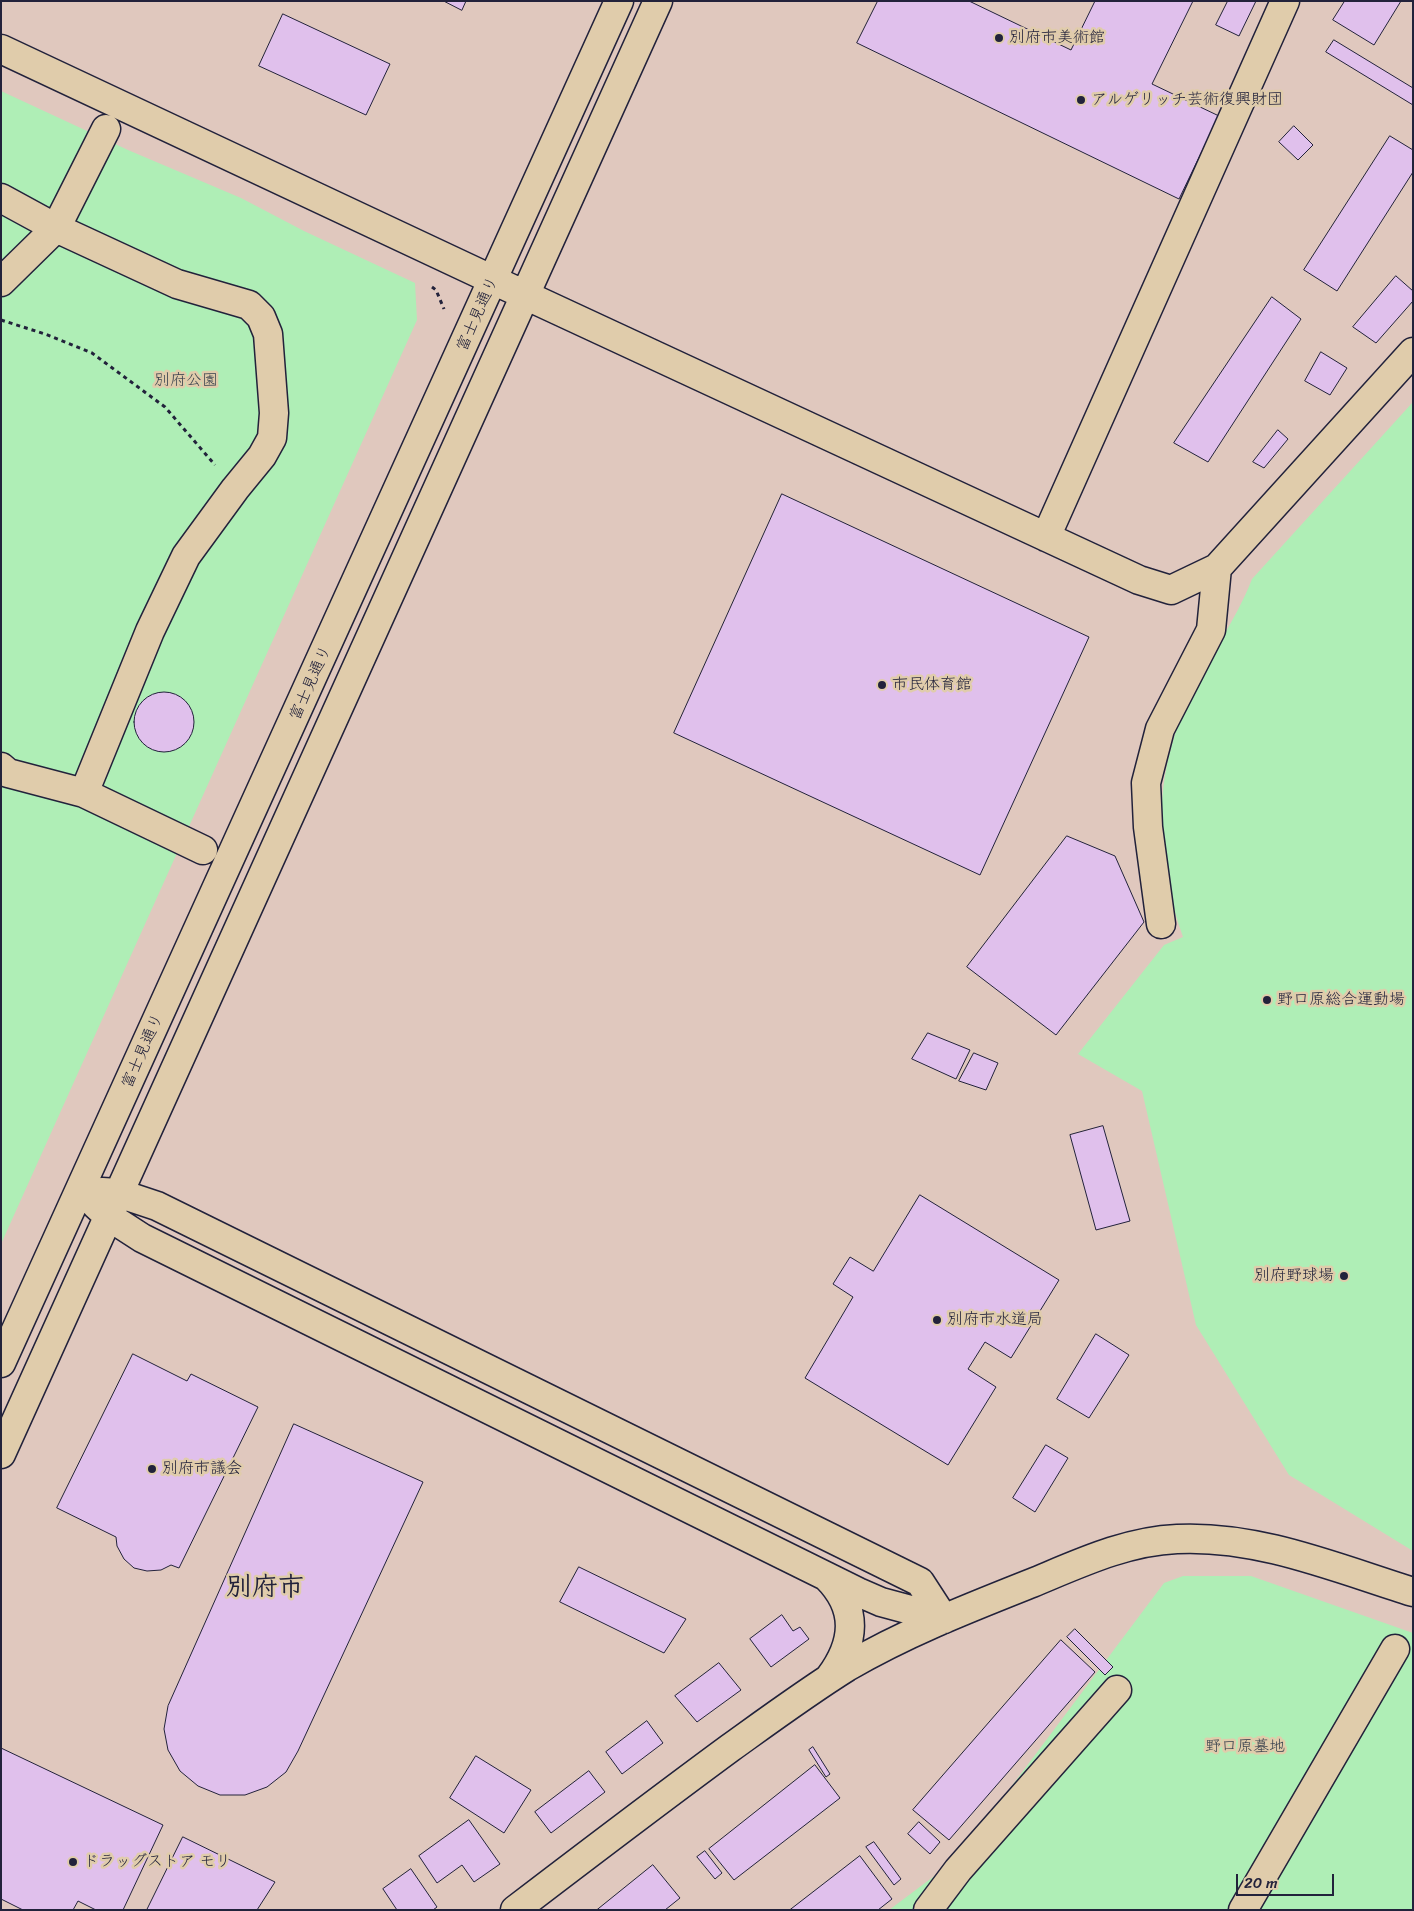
<!DOCTYPE html>
<meta charset="utf-8">
<style>
body{margin:0}
#map{position:relative;width:1414px;height:1911px;overflow:hidden;background:#e0c8be;font-family:Sriracha,sans-serif}
canvas{display:block}
.frame{position:absolute;inset:0;border:2px solid #22223b;pointer-events:none}
.scale{position:absolute;left:1236px;top:1874px;width:98px;height:22px;box-sizing:border-box;border:2px solid #22223b;border-top:0;padding-left:6px;font-size:15px;line-height:18px;white-space:nowrap;color:#22223b;-webkit-text-stroke:4px #e0ccab;paint-order:stroke}
</style>
<div id="map">
<canvas width="1414" height="1911"></canvas>
<div class="frame"></div>
<div class="scale">20 m</div>
</div>
<script>
const g = document.querySelector('canvas').getContext('2d');
g.lineJoin = 'round';
function fill(path, color) {
  g.fillStyle = color;
  g.fill(path, 'evenodd');
}
function stroke(path, color, width, dash) {
  g.strokeStyle = color;
  g.lineWidth = width;
  g.lineCap = dash ? 'butt' : 'round';
  g.setLineDash(dash || []);
  g.stroke(path);
}
function write(font, color, halo, rows, align = 'center') {
  g.font = font + ' Sriracha,"Klee One",sans-serif';
  g.lineWidth = 5;
  g.setLineDash([]);
  g.textBaseline = 'middle';
  g.strokeStyle = halo;
  g.fillStyle = color;
  for (const [text, x, y, turn = 0] of rows) {
    g.save();
    g.translate(x, y);
    g.rotate((+turn || 0) * Math.PI / 180);
    g.textAlign = isNaN(turn) ? turn : align;
    if (halo) g.strokeText(text, 0, 0);
    g.fillText(text, 0, 0);
    g.restore();
  }
}
fill(new Path2D(`
 M1,91L128,150L241,198L304,231L415,283L417,320L1,1244Z
 M1413,402V1551L1289,1475L1196,1325L1142,1091L1078,1054L1164,945L1183,937C1155,858 1152,781 1187,703C1206,660 1235,623 1252,579Z
 M1183,1576H1251L1413,1633V1910H889L957,1859L1164,1583Z`), '#afeeb6');
const building = new Path2D(`
 M444,1H466L462,10Z
 M878,1H969L1071,50L1095,1H1193L1152,84L1219,116L1179,199L857,43Z
 M1228,1H1256L1239,36L1216,25Z
 M1345,1H1401L1374,45L1333,20Z
 M283,14L390,64L366,115L259,66Z
 M1334,40L1413,88V105L1326,52Z
 M1294,126L1313,145L1298,160L1279,142Z
 M1390,136L1413,150V172L1337,291L1304,270Z
 M1396,276L1413,291V301L1376,343L1353,327Z
 M1272,297L1301,319L1208,462L1174,443Z
 M1321,352L1347,368L1330,395L1305,381Z
 M1278,430L1288,439L1264,468L1253,462Z
 M782,494L1089,637L980,875L674,733Z
 M134 722a30 30 0 1 1 60 0a30 30 0 1 1-60 0Z
 M1067,836L1115,856L1144,922L1056,1035L967,967Z
 M928,1033L970,1050L956,1079L912,1059Z
 M974,1053L998,1063L986,1090L959,1081Z
 M1103,1126L1130,1221L1096,1230L1070,1135Z
 M920,1195L1059,1280L1011,1358L985,1342L968,1369L996,1387L948,1465L805,1378L853,1297L833,1284L850,1257L873,1271Z
 M1096,1334L1129,1355L1089,1418L1057,1399Z
 M133,1354L187,1381L191,1374L258,1407L179,1568L171,1565L161,1570L147,1571L134,1568L124,1559L117,1546L116,1537L57,1508Z
 M294,1424L423,1482L298,1751L286,1772L267,1787L245,1795H220L198,1786L180,1771L168,1750L164,1729L168,1706Z
 M1046,1445L1068,1458L1035,1512L1013,1498Z
 M579,1567L686,1619L664,1653L560,1602Z
 M782,1615L793,1631L800,1627L809,1639L771,1667L750,1639Z
 M1075,1629L1113,1667L1105,1675L1067,1637Z
 M1061,1640L1095,1672L949,1840L913,1810Z
 M719,1663L741,1690L697,1722L675,1696Z
 M647,1721L663,1743L622,1774L606,1752Z
 M813,1747L830,1774L826,1777L809,1750Z
 M1,1748L163,1825L123,1910H96L78,1901L73,1910H23L1,1899Z
 M476,1756L531,1790L504,1833L450,1798Z
 M815,1765L840,1798L734,1880L709,1849Z
 M589,1771L605,1792L551,1833L535,1812Z
 M469,1820L500,1864L474,1882L462,1865L437,1883L419,1856Z
 M919,1822L940,1842L930,1854L908,1834Z
 M183,1837L275,1882L257,1910H147Z
 M874,1842L901,1879L894,1885L866,1847Z
 M705,1851L722,1873L715,1879L697,1857Z
 M860,1856L892,1899L878,1910H790Z
 M653,1865L680,1898L665,1910H597Z
 M411,1869L437,1907L433,1910H397L383,1889Z`);
fill(building, '#e0c0ec');
stroke(building, '#22223b', 1);
const minor = new Path2D(`
 M1,49L525,295L1139,580L1171,590L1217,568L1413,352
 M1,198L56,228L177,284L249,305L261,317L268,334L274,413L272,438L262,456L235,489L186,556L150,631L84,793
 M1,282L56,228L106,129
 M1046,537L1285,1
 M1,767L8,773L84,793L203,850
 M1161,924L1148,827L1146,783L1160,729L1211,630L1217,568
 M102,1192L118,1193L157,1206L920,1582L944,1619
 M96,1205L108,1216L142,1238L858,1592L881,1602L944,1619
 M1,1363L619,1
 M1,1454L658,1
 M827,1577C859,1609 855,1643 830,1677
 M515,1910C587,1855 658,1801 730,1748C769,1720 807,1692 847,1667C905,1633 969,1608 1032,1583C1078,1564 1126,1541 1177,1539C1258,1535 1336,1568 1413,1592
 M928,1910L958,1870L1117,1690
 M1243,1910L1395,1649`);
stroke(minor, '#22223b', 31);
stroke(new Path2D(`
 M432,287L436,290L444,309
 M1,320L45,334L92,353L165,407L215,465`), '#22223b', 3, [4, 4]);
stroke(minor, '#e0ccab', 28);
for (const [x, y, r, color] of [
 [999,38,5,"#22223b"],
 [1081,100,5,"#22223b"],
 [882,685,5,"#22223b"],
 [1267,1000,5,"#22223b"],
 [1344,1276,5,"#22223b"],
 [937,1320,5,"#22223b"],
 [152,1469,5,"#22223b"],
 [73,1862,5,"#22223b"]
]) {
  const dot = new Path2D();
  dot.arc(x, y, r, 0, 2 * Math.PI);
  g.fillStyle = color;
  g.fill(dot);
  stroke(dot, '#e0ccab', 2);
}
write('16px', '#22223b', '#e0ccab', [
 ["別府市美術館",1009,38],
 ["アルゲリッチ芸術復興財団",1091,100],
 ["市民体育館",892,685],
 ["野口原総合運動場",1277,1000],
 ["別府野球場",1334,1276,"right"],
 ["別府市水道局",947,1320],
 ["別府市議会",162,1469],
 ["ドラッグストア モリ",83,1862]
], 'left');
write('16px', '#22223b', '#e0ccab', [
 ["富士見通り",478,314,-66],
 ["富士見通り",311,683,-66],
 ["富士見通り",143,1051,-66]
]);
write('16px', '#37414d', '#e0ccab', [
 ["別府公園",186,381],
 ["野口原墓地",1245,1747]
]);
write('bold 26px', '#22223b', '#e0ccab', [
 ["別府市",265,1588]
]);
</script>
